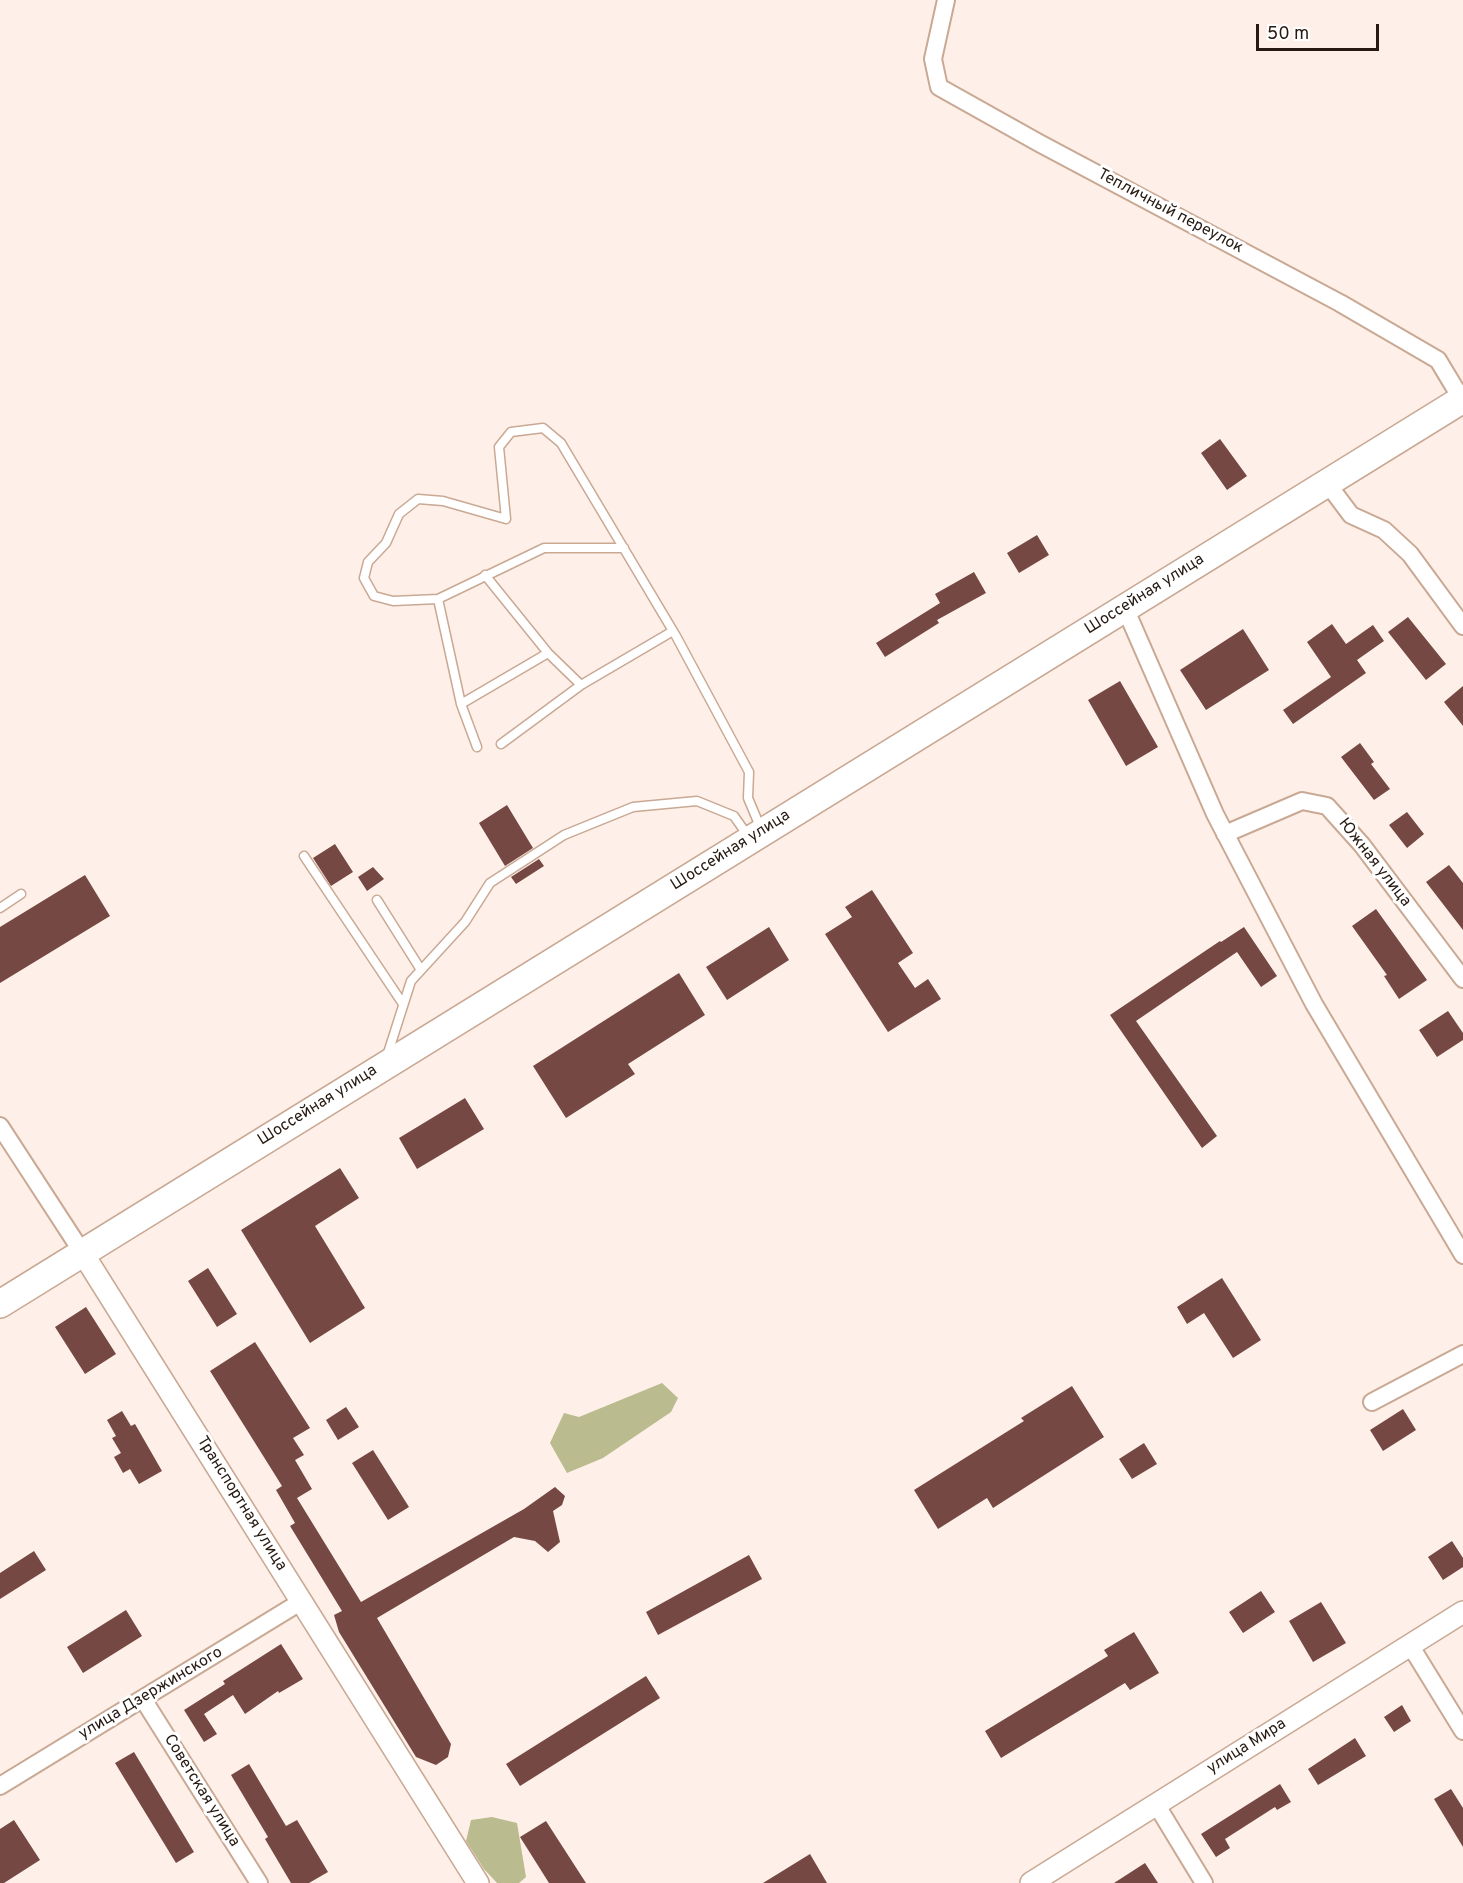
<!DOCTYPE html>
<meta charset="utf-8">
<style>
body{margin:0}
#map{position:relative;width:1463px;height:1883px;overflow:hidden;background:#fef0e8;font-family:Overpass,sans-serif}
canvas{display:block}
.scale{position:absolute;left:1256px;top:24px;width:123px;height:27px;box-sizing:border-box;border:3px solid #261a13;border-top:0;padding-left:8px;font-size:18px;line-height:21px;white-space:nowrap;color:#261a13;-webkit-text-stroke:4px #fff;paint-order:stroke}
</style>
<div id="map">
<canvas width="1463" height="1883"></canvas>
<div class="scale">50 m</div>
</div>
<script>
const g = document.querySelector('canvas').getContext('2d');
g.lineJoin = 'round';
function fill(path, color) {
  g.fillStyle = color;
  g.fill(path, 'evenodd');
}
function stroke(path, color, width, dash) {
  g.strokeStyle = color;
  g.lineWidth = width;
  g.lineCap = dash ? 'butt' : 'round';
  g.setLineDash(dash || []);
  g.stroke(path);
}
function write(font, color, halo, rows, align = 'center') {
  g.font = font + ' Overpass,sans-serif';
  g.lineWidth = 6;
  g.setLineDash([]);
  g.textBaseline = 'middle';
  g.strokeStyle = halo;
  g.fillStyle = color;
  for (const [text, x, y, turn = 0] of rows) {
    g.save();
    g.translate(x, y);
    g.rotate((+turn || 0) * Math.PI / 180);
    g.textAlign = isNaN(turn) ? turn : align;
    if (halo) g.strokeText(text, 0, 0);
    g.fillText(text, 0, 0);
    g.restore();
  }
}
fill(new Path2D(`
 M662,1383L678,1398L671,1412L603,1458L567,1473L550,1443L564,1413L579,1417Z
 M492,1817L517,1823L526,1877L519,1883H497L484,1869L466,1841L471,1820Z`), '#babb8e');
fill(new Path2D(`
 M1220,439L1247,476L1227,490L1201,453Z
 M1037,535L1049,555L1019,573L1007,553Z
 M974,572L986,593L937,620L939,623L885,657L876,643L940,603L935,594Z
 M1408,617L1446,664L1426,680L1388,632Z
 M1332,624L1346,644L1373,625L1384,641L1357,660L1366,673L1293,724L1283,710L1331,677L1307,642Z
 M1243,629L1269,670L1206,710L1180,670Z
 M1120,681L1158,747L1126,766L1088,700Z
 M1463,686V726L1444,702Z
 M1360,743L1374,762L1371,764L1390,789L1374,800L1341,757Z
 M507,805L533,848L505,866L479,823Z
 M1407,812L1424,834L1407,848L1389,825Z
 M335,844L353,872L331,886L313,858Z
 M539,859L544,866L516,884L511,877Z
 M1449,865L1463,883V930L1426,882Z
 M373,867L384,879L367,891L358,877Z
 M85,875L110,916L0,983V927Z
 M872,890L913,953L898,963L915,988L928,979L941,999L888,1032L825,934L852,917L845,907Z
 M1376,909L1427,980L1399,999L1384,976L1387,975L1352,926Z
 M769,927L789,960L727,1000L706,967Z
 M1244,927L1277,976L1261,987L1237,952L1136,1021L1217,1136L1202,1148L1110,1015L1220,941L1221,942Z
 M679,973L705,1015L628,1064L635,1074L566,1118L533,1066Z
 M1448,1011L1463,1033V1040L1437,1057L1419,1030Z
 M465,1098L484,1129L417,1169L399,1138Z
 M340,1168L359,1198L315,1226L365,1308L310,1343L241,1230Z
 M208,1268L237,1314L217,1327L188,1281Z
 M1222,1278L1261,1340L1233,1358L1204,1313L1187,1324L1177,1307Z
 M86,1307L116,1354L85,1374L55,1327Z
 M255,1342L310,1428L293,1438L304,1455L295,1460L312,1489L297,1498L361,1602L524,1509L555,1487L565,1496L562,1505L553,1511L560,1542L548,1552L535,1541L514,1537L377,1618L451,1744L448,1757L436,1765L416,1757L339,1632L334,1615L342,1611L290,1526L295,1523L276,1490L282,1486L210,1371Z
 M1072,1386L1104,1437L993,1508L987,1498L938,1529L914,1490L1024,1421L1021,1418Z
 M346,1407L359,1427L338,1440L326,1420Z
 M1403,1409L1416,1430L1383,1451L1370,1430Z
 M122,1411L131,1426L135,1424L162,1471L139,1484L130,1469L123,1473L114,1457L121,1453L112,1438L116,1436L107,1420Z
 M1144,1443L1157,1464L1132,1479L1119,1459Z
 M373,1450L409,1507L388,1520L352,1463Z
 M1452,1541L1463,1558V1567L1443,1580L1428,1557Z
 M34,1551L46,1570L0,1599V1573Z
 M749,1555L762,1579L658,1635L646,1612Z
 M1261,1591L1275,1612L1243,1633L1229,1612Z
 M1321,1602L1346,1643L1313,1662L1289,1621Z
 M126,1610L142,1636L83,1673L67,1647Z
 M1134,1632L1159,1673L1130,1690L1125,1683L1001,1758L985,1731L1108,1656L1104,1650Z
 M281,1644L303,1679L279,1693L278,1691L245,1714L233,1695L204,1714L217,1734L204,1742L184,1710L225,1684L223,1681Z
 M646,1676L660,1698L520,1786L506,1764Z
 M1402,1705L1411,1721L1394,1732L1384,1717Z
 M1355,1738L1366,1756L1318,1785L1308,1769Z
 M134,1752L194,1852L176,1863L115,1763Z
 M249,1764L286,1826L297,1820L328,1872L309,1883H291L265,1839L268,1837L231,1775Z
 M1280,1784L1291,1802L1277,1810L1275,1807L1225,1839L1230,1848L1216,1857L1201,1834Z
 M1451,1789L1463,1808V1847L1434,1799Z
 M14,1820L40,1860L4,1883H0V1829Z
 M546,1821L586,1883H549L520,1837Z
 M810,1854L827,1883H763Z
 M1145,1863L1158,1883H1114Z`), '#754844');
const service = new Path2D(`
 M624,548H544L438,599L393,601L374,596L364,578L368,562L386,543L399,514L418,499L443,501L506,519L499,447L511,432L543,428L561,443L673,631L676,636L749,772L748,798L761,829
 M485,575L548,653L581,685
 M438,599L461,704L477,747
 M461,704L548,653
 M501,744L581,685L673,631
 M304,856L403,1004
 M377,900L421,970
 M0,908L21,894
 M387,1056L411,981L465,922L490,883L564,835L633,807L697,801L734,816L748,836`);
const minor = new Path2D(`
 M946,0L933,59L939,87L1039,143L1340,303L1438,360L1462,400
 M1327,483L1351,515L1384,530L1410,554L1463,626
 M1125,608L1215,814L1314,1004L1463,1255
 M1225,834L1302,801L1327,806L1362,845L1463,979
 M0,1126L82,1252
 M1372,1402L1463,1354
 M1410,1645L1463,1731
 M143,1699L259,1883
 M0,1786L302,1601
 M1156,1804L1204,1883`);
const tertiary = new Path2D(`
 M82,1252L478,1883
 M1031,1883L1463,1612`);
const trunk = new Path2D(`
 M0,1304L1463,399`);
stroke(service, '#c9a894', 11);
stroke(minor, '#c9a894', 20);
stroke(tertiary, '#c9a894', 24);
stroke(trunk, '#c9a894', 30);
stroke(service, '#fff', 8);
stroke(minor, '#fff', 16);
stroke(tertiary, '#fff', 21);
stroke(trunk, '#fff', 27);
write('16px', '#261a13', '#fff', [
 ["Тепличный переулок",1170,212,28],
 ["Шоссейная улица",1145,595,-32],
 ["Шоссейная улица",731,851,-32],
 ["Южная улица",1374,863,52],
 ["Шоссейная улица",318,1106,-32],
 ["Транспортная улица",241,1504,58],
 ["улица Дзержинского",151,1694,-31],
 ["улица Мира",1247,1747,-32],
 ["Советская улица",201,1791,58]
]);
</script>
